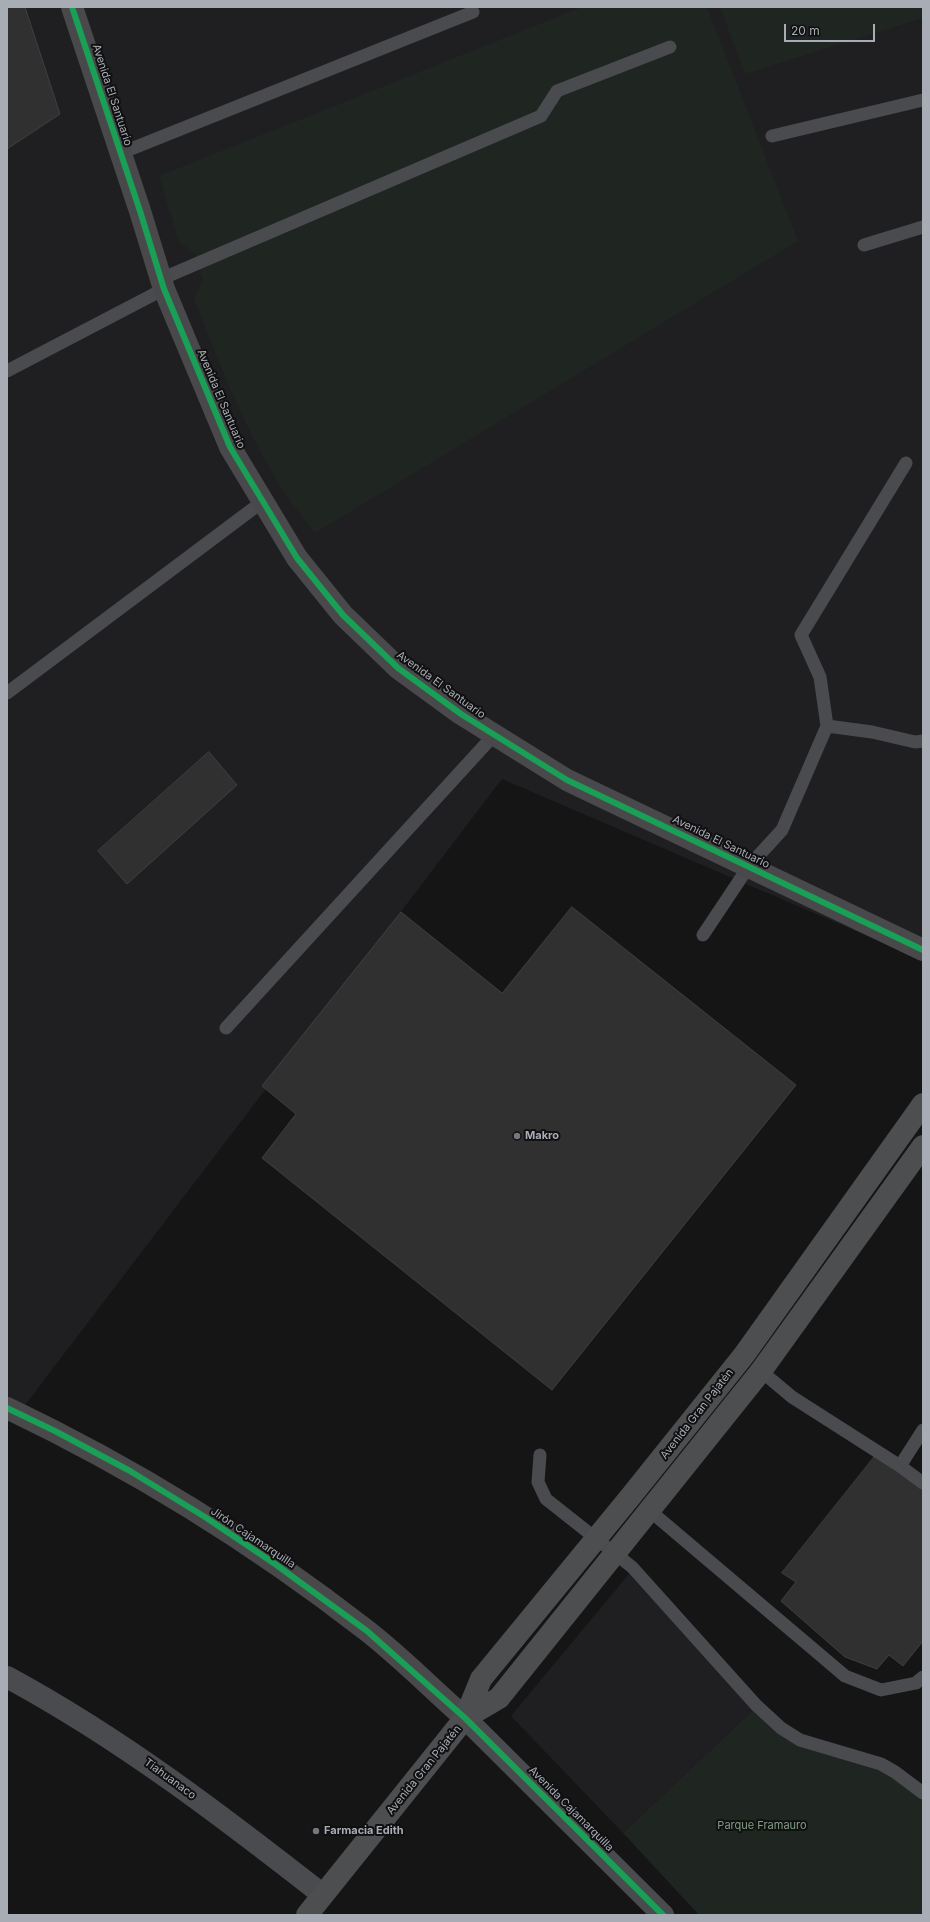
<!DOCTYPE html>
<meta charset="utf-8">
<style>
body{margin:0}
#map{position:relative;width:930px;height:1922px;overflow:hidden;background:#151516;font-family:Inter,sans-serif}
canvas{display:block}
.frame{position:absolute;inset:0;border:8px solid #a8acb5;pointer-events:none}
.scale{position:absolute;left:784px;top:24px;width:91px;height:18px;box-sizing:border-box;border:2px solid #a8acb5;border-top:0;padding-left:5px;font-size:12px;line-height:14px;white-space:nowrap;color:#a8acb5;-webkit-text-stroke:3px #101011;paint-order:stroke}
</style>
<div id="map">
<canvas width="930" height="1922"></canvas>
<div class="frame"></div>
<div class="scale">20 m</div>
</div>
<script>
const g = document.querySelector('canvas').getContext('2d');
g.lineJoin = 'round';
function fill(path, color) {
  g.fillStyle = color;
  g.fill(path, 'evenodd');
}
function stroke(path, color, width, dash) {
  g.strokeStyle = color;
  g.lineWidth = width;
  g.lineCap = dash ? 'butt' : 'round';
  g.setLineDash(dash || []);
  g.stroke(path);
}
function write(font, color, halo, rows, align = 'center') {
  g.font = font + ' Inter,sans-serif';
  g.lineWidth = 4;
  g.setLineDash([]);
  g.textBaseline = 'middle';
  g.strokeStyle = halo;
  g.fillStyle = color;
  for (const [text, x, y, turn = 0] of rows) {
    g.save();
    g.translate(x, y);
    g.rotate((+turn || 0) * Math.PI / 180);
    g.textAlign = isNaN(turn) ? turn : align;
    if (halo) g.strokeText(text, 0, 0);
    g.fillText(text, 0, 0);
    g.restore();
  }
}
fill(new Path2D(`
 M7,7H923V960L502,779L19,1413L7,1405Z
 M629,1574L754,1709L623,1833L511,1716Z`), '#1f1f21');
fill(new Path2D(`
 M582,7H707L798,241L315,533C304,518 291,504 282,489C245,430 219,363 194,299L203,280L195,254L179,242L159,176Z
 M720,7H923V18L745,74Z
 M754,1709L772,1726L888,1771L923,1799V1915H699L623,1833Z`), '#1f2520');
const building = new Path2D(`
 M7,7H25L60,114L7,149Z
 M209,752L237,785L127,884L98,851Z
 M572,907L796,1085L552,1390L262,1158L296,1114L262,1086L401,912L502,993Z
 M876,1455L923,1490V1641L903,1666L889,1655L877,1669L845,1657L781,1601L796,1582L782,1573Z`);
fill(building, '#303031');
stroke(building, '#3e3f42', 1);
stroke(new Path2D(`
 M772,136L923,100
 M121,153L473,12
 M864,245L923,227
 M161,279L541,116L557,91L670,47
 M7,371L164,289
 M7,693L262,502
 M827,726L872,732L915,742L923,741
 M703,935L749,866L782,830L827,726L820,677L801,635L906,463
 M226,1028L494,735
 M761,1371L792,1397L900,1466L923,1483
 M540,1455L538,1482L546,1499L632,1567L756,1705L781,1728L800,1740L881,1764L895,1772L923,1793
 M900,1466L923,1430
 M649,1510L845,1676L881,1690L916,1683L923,1677`), '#4a4b4e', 13);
stroke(new Path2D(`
 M7,1677C120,1738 222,1816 323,1895
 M465,1718L663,1915`), '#4a4b4e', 22);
stroke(new Path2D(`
 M72,7L140,211L164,289L230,447L297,558L343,615L398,668L461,714L567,780L923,950
 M7,1408C135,1469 254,1543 366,1630C401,1657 432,1689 465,1718`), '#49494c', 22);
stroke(new Path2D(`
 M465,1718L499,1698L761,1371L923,1146
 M307,1915L465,1718L481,1679L631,1496L744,1355L923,1104`), '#4d4e50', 22);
stroke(new Path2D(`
 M72,7L140,211L164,289L230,447L297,558L343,615L398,668L461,714L567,780L923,950
 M7,1408L55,1431L130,1471L205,1517L275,1564L367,1631L465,1718L663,1915`), '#1a9f57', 6);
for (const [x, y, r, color] of [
 [517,1136,4,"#75777d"],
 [316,1831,4,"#75777d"]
]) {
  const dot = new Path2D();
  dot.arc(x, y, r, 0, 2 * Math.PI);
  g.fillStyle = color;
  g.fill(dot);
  stroke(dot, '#101011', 1.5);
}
write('11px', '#a8acb5', '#101011', [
 ["Avenida El Santuario",112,95,72],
 ["Avenida El Santuario",221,399,67],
 ["Avenida El Santuario",441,685,36],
 ["Avenida El Santuario",721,842,26],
 ["Avenida Gran Pajatén",697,1414,-52],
 ["Jirón Cajamarquilla",253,1538,34],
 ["Avenida Gran Pajatén",424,1770,-51],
 ["Tiahuanaco",170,1779,36],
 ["Avenida Cajamarquilla",571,1809,45]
]);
write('bold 11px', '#a8acb5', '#101011', [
 ["Makro",525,1136],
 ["Farmacia Edith",324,1831]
], 'left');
write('11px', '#819e82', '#101011', [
 ["Parque Framauro",762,1826]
]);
</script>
